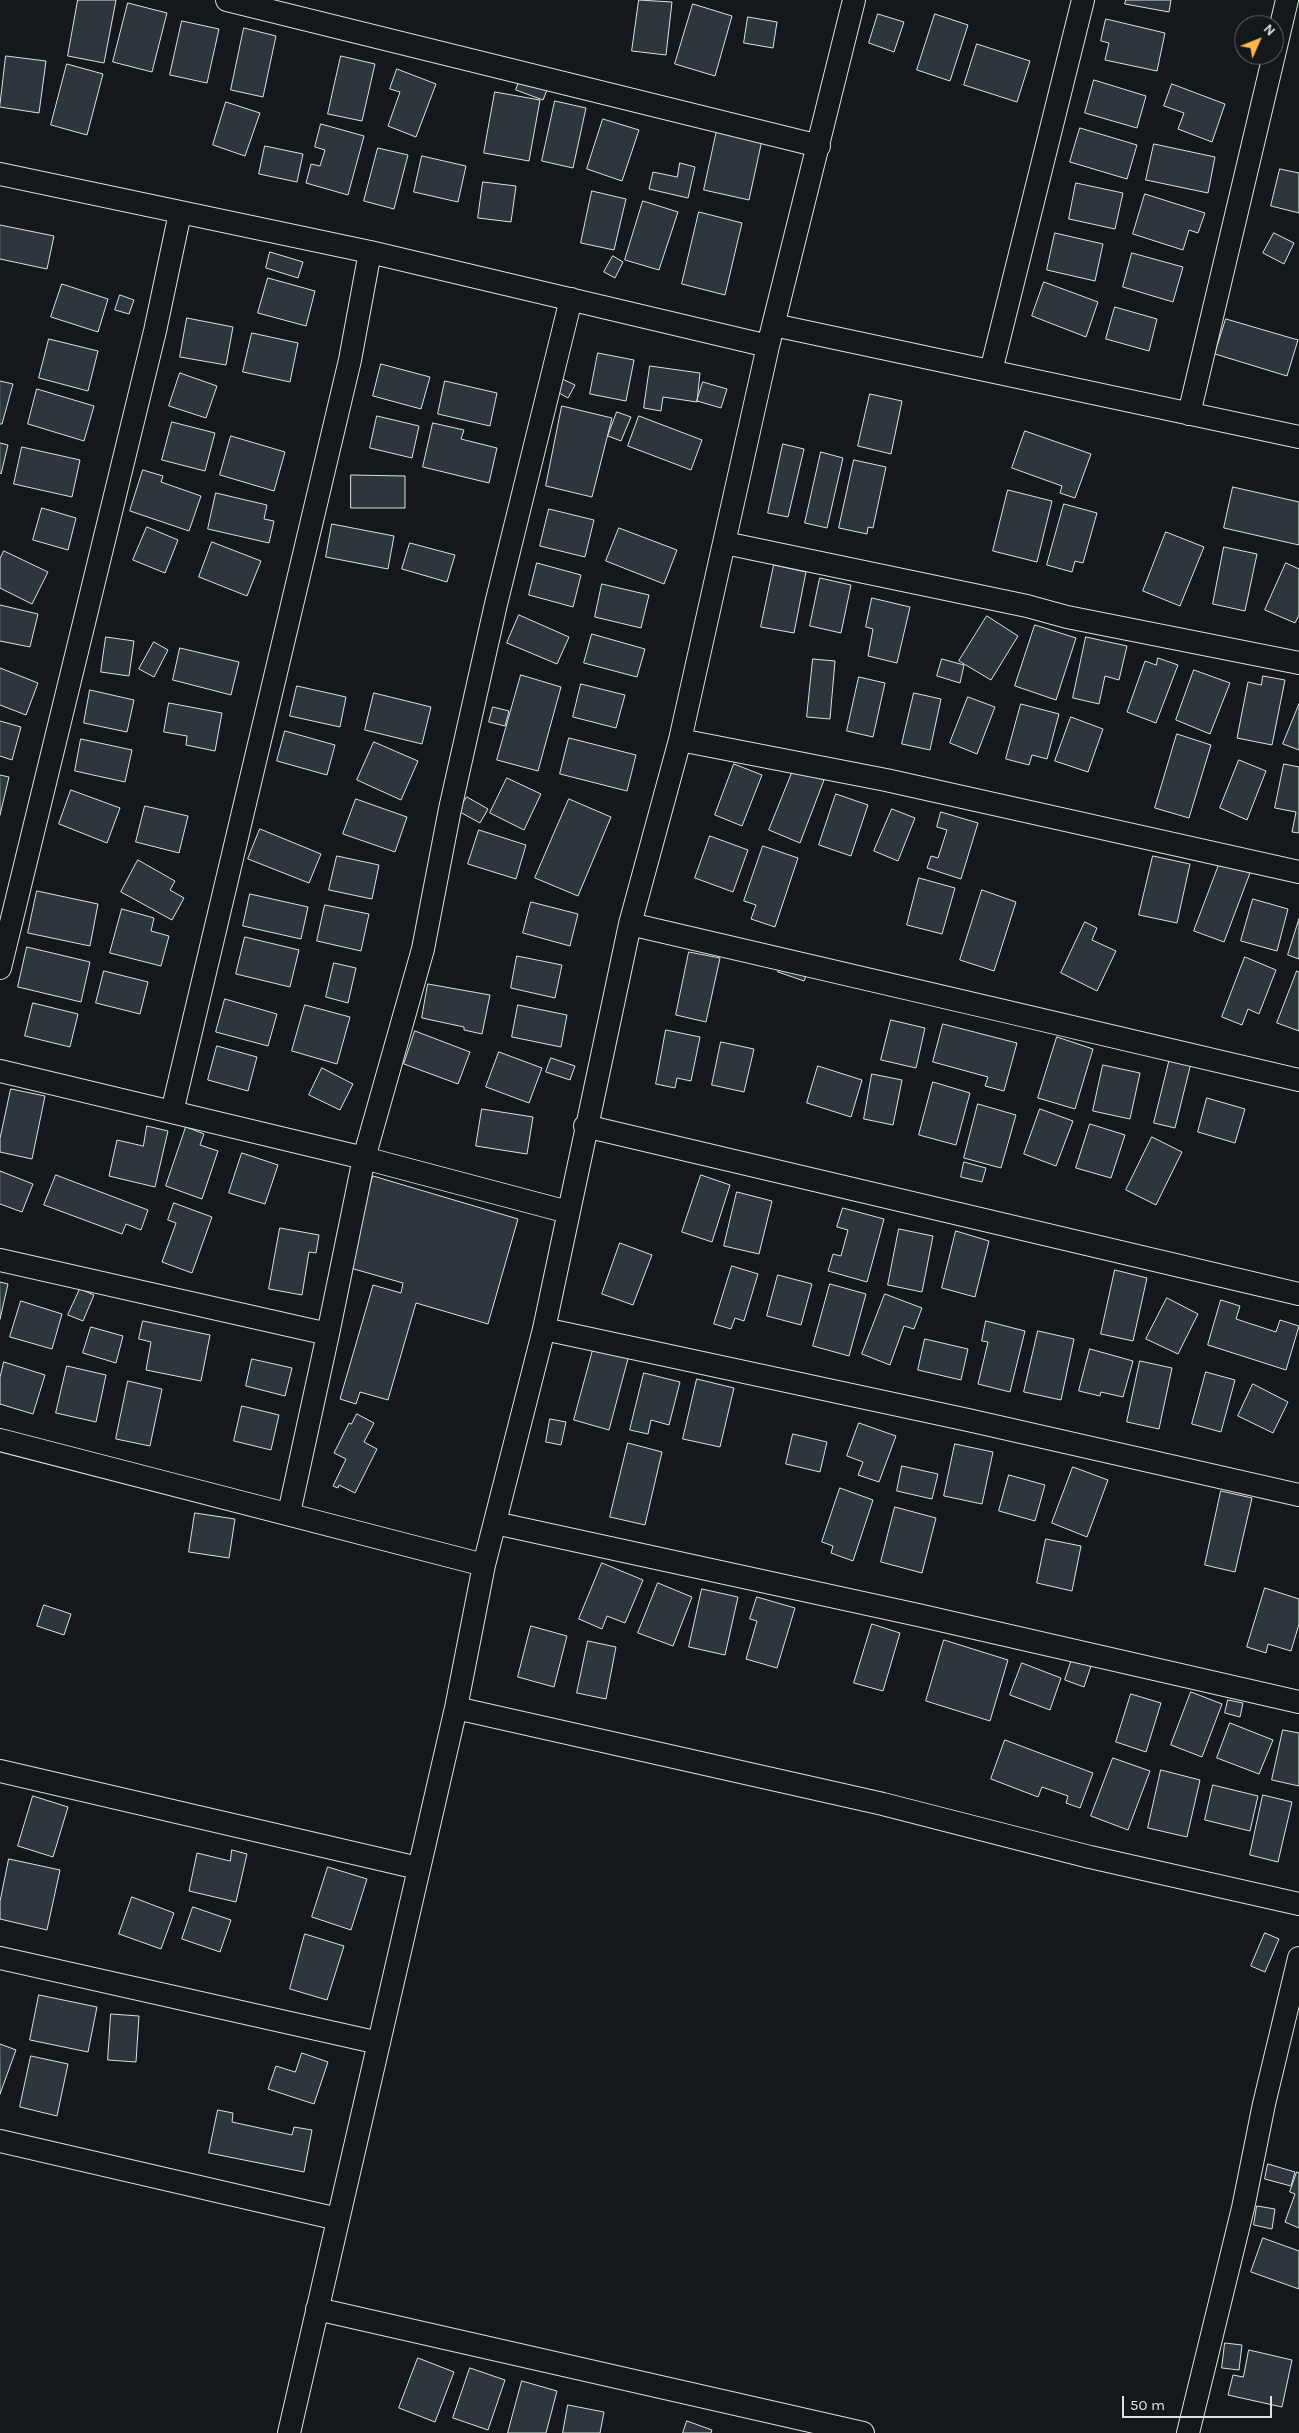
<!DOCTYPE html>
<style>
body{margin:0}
#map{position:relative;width:1299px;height:2433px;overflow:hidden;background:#14181c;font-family:Karla,sans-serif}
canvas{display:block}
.north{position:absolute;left:1234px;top:15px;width:50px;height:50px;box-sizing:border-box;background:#14181c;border:1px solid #626a69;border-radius:50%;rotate:46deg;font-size:14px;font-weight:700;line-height:20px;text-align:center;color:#d8e6dc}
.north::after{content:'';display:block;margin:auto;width:18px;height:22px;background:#ffb74d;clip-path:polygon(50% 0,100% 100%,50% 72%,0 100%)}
.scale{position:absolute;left:1122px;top:2396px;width:150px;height:22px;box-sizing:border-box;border:2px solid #d8e6dc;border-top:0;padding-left:6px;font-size:15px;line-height:18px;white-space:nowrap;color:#d8e6dc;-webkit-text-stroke:4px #14181c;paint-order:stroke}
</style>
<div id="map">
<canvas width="1299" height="2433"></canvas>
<div class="north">N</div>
<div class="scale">50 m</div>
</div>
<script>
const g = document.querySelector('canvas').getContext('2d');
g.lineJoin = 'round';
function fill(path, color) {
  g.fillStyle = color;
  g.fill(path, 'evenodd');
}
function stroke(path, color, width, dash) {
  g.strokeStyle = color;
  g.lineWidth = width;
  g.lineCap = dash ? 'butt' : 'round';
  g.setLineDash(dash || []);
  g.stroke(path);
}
const building = new Path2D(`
 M78,0H116L104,63L68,56Z
 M639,0L672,2L666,55L632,51Z
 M1126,0H1171L1169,12L1125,4Z
 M128,3L167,13L152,72L113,62Z
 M693,4L732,16L715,76L675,64Z
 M878,14L904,22L894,52L869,43Z
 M935,14L968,25L950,81L917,70Z
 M748,17L777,22L773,48L744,43Z
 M1106,19L1165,33L1157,71L1105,60L1109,43L1101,41Z
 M182,21L219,29L207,83L170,75Z
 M244,28L276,36L263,97L231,90Z
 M977,44L1030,61L1017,102L964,85Z
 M6,56L46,61L39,113L0,107Z
 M341,56L375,64L362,121L328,114Z
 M67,64L103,74L87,135L51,125Z
 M397,69L436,84L416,137L388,126L400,92L390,89Z
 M522,74L549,85L543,100L516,90Z
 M1094,80L1146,96L1137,128L1085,113Z
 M1172,84L1225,104L1212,142L1178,129L1184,113L1164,106Z
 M495,92L540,100L529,161L484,153Z
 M555,101L586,108L573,168L542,161Z
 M226,102L260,113L245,156L213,145Z
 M603,119L639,130L622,181L587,169Z
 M321,124L364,136L348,195L306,183L311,164L320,166L325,150L315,147Z
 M1080,128L1137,145L1127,179L1070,162Z
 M717,130L762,140L749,200L704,190Z
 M1154,144L1215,157L1208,193L1146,180Z
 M265,146L303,154L297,182L259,174Z
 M378,148L408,155L394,209L364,201Z
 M422,156L466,166L458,202L414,192Z
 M680,163L695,167L688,198L649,189L653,172L677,177Z
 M1280,169L1299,173V213L1271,206Z
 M483,182L516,186L511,222L478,218Z
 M1076,183L1123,193L1115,229L1069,219Z
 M592,191L626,199L614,250L581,243Z
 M1145,194L1205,213L1198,233L1189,230L1183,250L1133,234Z
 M643,201L678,212L659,270L625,260Z
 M699,212L742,223L725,295L682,284Z
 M0,225L54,236L47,269L0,259Z
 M1055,233L1103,244L1095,281L1047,270Z
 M1274,233L1294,243L1284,264L1263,253Z
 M270,252L303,262L298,278L266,268Z
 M1132,253L1183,267L1173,302L1123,287Z
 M613,256L623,262L615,278L604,272Z
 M268,278L315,291L306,326L258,313Z
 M1044,282L1098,302L1086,337L1032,316Z
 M62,284L108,299L98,332L51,317Z
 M120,295L134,300L129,314L115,310Z
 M1115,307L1157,319L1149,351L1106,339Z
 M187,318L233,327L226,365L180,357Z
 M1226,319L1298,340L1287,376L1215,354Z
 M252,333L298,343L290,382L243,372Z
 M49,339L98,351L88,391L39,378Z
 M598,353L634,360L626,401L590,394Z
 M381,364L430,377L421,409L373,396Z
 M650,366L700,373L697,402L663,397L661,411L644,408Z
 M180,373L217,386L206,418L169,406Z
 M558,377L575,385L568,398L552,389Z
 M0,381L13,384L2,424H0Z
 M445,381L497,393L490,426L438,414Z
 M703,382L727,389L721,408L697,401Z
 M37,389L94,406L84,441L28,424Z
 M870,394L902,401L891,454L858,446Z
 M562,406L612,418L592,497L546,486Z
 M617,412L631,417L621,441L608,436Z
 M377,416L419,426L412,458L370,448Z
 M639,416L702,440L691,470L628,446Z
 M172,422L215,433L205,471L162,460Z
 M433,423L464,430L461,439L497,448L489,483L423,467Z
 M1025,431L1091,454L1075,498L1060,493L1062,486L1012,468Z
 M231,436L285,452L274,491L220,475Z
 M0,443L8,445L1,474L0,473Z
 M783,444L804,449L788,517L768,513Z
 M22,447L80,460L72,497L14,484Z
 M821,452L843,458L827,528L805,523Z
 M854,460L886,467L873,528L868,527L867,534L839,528Z
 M143,470L163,476L161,482L201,496L189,531L130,511Z
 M351,475L405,476V508H351Z
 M1233,487L1299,502V545L1224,528Z
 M1008,490L1052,501L1037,562L993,551Z
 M216,493L267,505L264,519L274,521L269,543L208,529Z
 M1064,504L1097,513L1083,563L1075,561L1072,572L1047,565Z
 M42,508L76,518L68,550L33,540Z
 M549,509L594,520L585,557L540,546Z
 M332,524L394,536L388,569L326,557Z
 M147,527L178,540L165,573L133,560Z
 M619,528L677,550L664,584L606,561Z
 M1166,532L1204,547L1180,606L1143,591Z
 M212,542L261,561L247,596L199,577Z
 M410,543L455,555L447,582L402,569Z
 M1224,547L1257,554L1245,611L1213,604Z
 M4,551L48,572L32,604L0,588V559Z
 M537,563L581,575L573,607L529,595Z
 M1286,563L1299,569V615L1295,623L1265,610Z
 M774,565L806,572L794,633L761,627Z
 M820,578L851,585L841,633L810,626Z
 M602,584L649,595L641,628L595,617Z
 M872,598L910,607L897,663L868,656L873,629L866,627Z
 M0,605L38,614L30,647L0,641Z
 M519,615L569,637L557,664L507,643Z
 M987,616L1018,636L991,680L959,661Z
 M1035,625L1076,638L1056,700L1015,686Z
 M592,634L645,649L637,677L584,663Z
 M106,637L134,641L129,676L101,672Z
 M1086,637L1127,646L1119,680L1105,676L1099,704L1073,698Z
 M154,642L168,650L154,677L139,669Z
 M180,648L239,662L231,695L173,680Z
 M1158,658L1178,665L1156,723L1127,712L1145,661L1156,665Z
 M813,659L835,661L830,719L807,717Z
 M942,659L964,665L960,683L937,676Z
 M0,668L38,683L26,715L0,705Z
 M1194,670L1230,683L1210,734L1176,720Z
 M521,675L561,687L538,771L497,760Z
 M1263,676L1285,680L1272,745L1237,738L1248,682L1261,685Z
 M859,677L885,683L873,737L847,731Z
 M581,684L625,695L616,728L573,717Z
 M297,686L346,697L340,727L290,716Z
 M90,690L134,700L127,732L84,723Z
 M374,693L431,707L422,744L365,730Z
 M914,693L941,699L930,750L902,744Z
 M968,697L995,707L977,754L950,743Z
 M169,703L222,713L215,751L186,745L187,736L164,732Z
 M1021,704L1059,714L1047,759L1032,755L1029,765L1006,759Z
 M1299,704V750L1283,744Z
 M493,707L509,711L505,726L489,722Z
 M1071,717L1103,729L1088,772L1055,761Z
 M0,721L21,727L12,760L0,756Z
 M285,731L335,745L327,775L277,761Z
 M1177,734L1211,745L1189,818L1155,808Z
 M569,738L636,755L627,791L560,774Z
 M81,739L132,750L125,782L75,771Z
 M374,742L418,761L401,800L357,780Z
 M1239,760L1266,771L1247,820L1220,808Z
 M734,764L762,775L742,826L715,815Z
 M1284,764L1299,767V833L1292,832L1296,812L1275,808Z
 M794,768L824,780L800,843L769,830Z
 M0,775L9,777L0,815Z
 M507,778L541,794L524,830L490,813Z
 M71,790L120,808L107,843L59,824Z
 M836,794L868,805L851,856L819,845Z
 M467,797L488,809L480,823L458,811Z
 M356,799L407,817L395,852L343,834Z
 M569,799L611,817L578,896L535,878Z
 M145,806L188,816L179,853L136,842Z
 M892,809L915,818L898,861L874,851Z
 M941,812L978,823L961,879L927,868L931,856L938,858L947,830L937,827Z
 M260,829L321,854L309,883L248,859Z
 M479,830L526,845L516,879L468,864Z
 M710,836L748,850L733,892L695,878Z
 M763,846L798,858L775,927L751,919L756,905L744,901Z
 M337,856L379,865L372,899L329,890Z
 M1153,856L1190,864L1177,923L1139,915Z
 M138,860L175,881L170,890L184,898L172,920L121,892Z
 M1220,862L1250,873L1224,942L1194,931Z
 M919,878L955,888L942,934L907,925Z
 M982,890L1016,902L994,971L960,960Z
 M37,891L98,904L90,946L28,933Z
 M250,894L308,907L301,939L243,926Z
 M1253,899L1288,909L1277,951L1241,941Z
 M531,902L578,914L570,946L523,933Z
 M325,905L369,914L361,951L317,941Z
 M122,909L154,918L151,931L169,936L161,966L110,953Z
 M1299,919V959L1288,955Z
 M1085,922L1097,928L1092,940L1116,951L1097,991L1061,973Z
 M245,937L299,950L290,987L236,974Z
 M27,947L90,962L81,1002L18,987Z
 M689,952L720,958L706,1022L676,1015Z
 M517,956L562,965L555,998L511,988Z
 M1245,957L1276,970L1259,1014L1248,1009L1242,1025L1222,1017Z
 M783,958L809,968L804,981L778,972Z
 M334,963L356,968L348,1003L326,997Z
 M104,971L148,982L140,1014L96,1003Z
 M1297,971L1299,972V1031L1277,1023Z
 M428,984L490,995L482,1034L464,1030V1027L422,1018Z
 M225,999L277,1014L268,1046L216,1032Z
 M33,1003L78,1014L70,1047L25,1036Z
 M305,1005L350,1017L337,1064L292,1051Z
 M518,1005L567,1015L561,1047L512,1037Z
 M891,1020L925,1028L916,1068L881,1060Z
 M943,1024L1017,1043L1004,1091L985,1086L988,1077L933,1062Z
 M666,1030L700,1037L691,1081L677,1078L675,1088L656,1084Z
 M415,1031L470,1052L458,1084L404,1064Z
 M1057,1037L1093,1049L1075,1109L1038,1098Z
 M721,1042L754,1049L744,1092L712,1085Z
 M217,1046L257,1057L248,1091L208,1080Z
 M499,1052L542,1068L529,1103L486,1087Z
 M551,1058L575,1066L570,1080L546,1072Z
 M1170,1058L1191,1063L1175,1128L1154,1123Z
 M1103,1065L1140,1073L1130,1119L1093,1111Z
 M818,1066L862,1080L851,1117L807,1103Z
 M322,1068L353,1084L340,1110L309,1095Z
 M872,1074L902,1080L893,1125L864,1119Z
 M933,1082L970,1093L956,1145L919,1135Z
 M11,1089L45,1096L32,1159L0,1152V1139Z
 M1207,1098L1245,1109L1235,1143L1198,1132Z
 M978,1104L1016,1115L1001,1168L964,1158Z
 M482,1109L533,1117L527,1154L476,1146Z
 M1040,1109L1073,1121L1056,1166L1024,1154Z
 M1090,1124L1125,1135L1111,1178L1076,1168Z
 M147,1126L168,1131L155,1187L109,1176L117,1140L143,1146Z
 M186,1127L204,1134L200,1145L218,1151L202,1199L166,1186Z
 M1152,1137L1182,1152L1156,1205L1126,1190Z
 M242,1153L278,1165L265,1204L229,1193Z
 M964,1162L986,1168L982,1182L961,1177Z
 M0,1171L33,1184L22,1212L0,1204Z
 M56,1175L148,1210L141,1230L126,1224L122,1234L44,1205Z
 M701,1175L730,1185L712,1242L682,1232Z
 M373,1176L518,1219L488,1324L416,1303L388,1400L360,1392L356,1404L340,1399L373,1285L401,1293L403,1283L347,1267Z
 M737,1192L772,1201L759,1254L724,1246Z
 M174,1203L212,1217L192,1273L162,1262L176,1223L168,1220Z
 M843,1208L884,1219L867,1282L828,1271L833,1254L841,1256L848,1230L837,1227Z
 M280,1228L319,1235L316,1253L309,1252L302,1295L269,1289Z
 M899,1229L933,1236L922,1292L888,1285Z
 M956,1231L989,1241L975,1297L942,1288Z
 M620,1243L652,1255L633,1305L602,1294Z
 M732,1266L758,1274L744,1321L735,1318L731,1329L714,1324Z
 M1115,1270L1147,1278L1133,1341L1101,1334Z
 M778,1275L812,1284L801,1325L767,1316Z
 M0,1282L8,1284L0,1319Z
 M830,1284L866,1294L849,1356L813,1346Z
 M80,1289L94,1295L83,1321L68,1315Z
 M885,1294L922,1308L914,1329L904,1326L890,1365L862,1354Z
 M1167,1298L1198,1314L1178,1354L1146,1339Z
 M1221,1300L1240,1306L1236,1319L1276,1332L1280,1320L1299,1326L1286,1370L1208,1345Z
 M21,1301L62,1314L52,1349L10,1337Z
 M143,1321L210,1335L201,1381L146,1370L151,1342L139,1339Z
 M986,1321L1025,1331L1010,1392L978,1384L988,1342L982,1341Z
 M91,1327L123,1336L116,1363L83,1353Z
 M1038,1331L1074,1339L1061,1400L1024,1392Z
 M925,1339L968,1349L961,1380L918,1370Z
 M594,1346L629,1355L609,1430L574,1420Z
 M1090,1349L1133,1361L1123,1397L1101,1392L1100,1396L1079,1391Z
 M252,1359L292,1368L285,1396L246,1386Z
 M1140,1361L1172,1368L1159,1429L1127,1422Z
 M4,1362L45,1375L33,1414L0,1404V1378Z
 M67,1366L106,1375L96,1422L56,1413Z
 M1206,1372L1235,1380L1221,1432L1192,1424Z
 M644,1373L680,1382L669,1425L651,1420L648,1434L630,1430Z
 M697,1379L734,1388L720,1447L683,1439Z
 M128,1381L162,1389L150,1446L116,1439Z
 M1253,1384L1288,1402L1273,1433L1238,1416Z
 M242,1406L279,1415L271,1450L234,1441Z
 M357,1414L374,1423L364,1442L377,1449L355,1493L339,1485L338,1488L333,1486L346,1459L334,1453L349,1423L351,1424Z
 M550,1419L566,1422L561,1445L546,1442Z
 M859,1423L896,1436L879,1482L858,1475L863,1462L847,1456Z
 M793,1434L827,1442L820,1472L786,1464Z
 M628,1443L662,1452L645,1525L610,1517Z
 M955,1444L993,1452L982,1504L944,1496Z
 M902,1466L938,1474L932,1499L897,1491Z
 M1073,1467L1108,1480L1087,1537L1052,1523Z
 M1009,1475L1045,1485L1035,1521L999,1511Z
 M840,1488L873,1500L853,1561L831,1553L833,1546L822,1542Z
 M1221,1491L1252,1498L1235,1572L1205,1565Z
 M895,1507L936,1518L922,1573L881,1562Z
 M195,1513L235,1519L229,1558L189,1552Z
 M1046,1539L1081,1546L1072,1591L1037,1583Z
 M602,1563L643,1580L625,1623L607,1616L602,1629L579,1619Z
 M658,1583L692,1597L673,1646L638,1633Z
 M1265,1588L1299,1599V1624L1291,1651L1268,1644L1266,1653L1247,1647Z
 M702,1589L738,1597L725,1655L689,1647Z
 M757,1597L795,1608L777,1668L746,1659L757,1621L750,1619Z
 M44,1605L71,1614L64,1635L37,1626Z
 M872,1624L900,1633L883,1691L854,1683Z
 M531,1626L567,1636L554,1687L518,1677Z
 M944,1640L1008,1660L990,1721L926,1701Z
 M588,1641L616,1647L606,1699L577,1693Z
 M1073,1656L1092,1663L1084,1687L1065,1680Z
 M1022,1663L1061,1678L1050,1710L1010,1695Z
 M1191,1692L1222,1704L1202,1757L1171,1745Z
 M1131,1694L1161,1703L1146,1752L1116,1742Z
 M1228,1700L1243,1703L1240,1717L1225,1713Z
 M1230,1723L1273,1740L1259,1774L1217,1758Z
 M1283,1730L1299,1733V1786L1272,1780Z
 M1005,1740L1093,1773L1080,1808L1066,1803L1068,1796L1042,1787L1038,1797L991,1779Z
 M1113,1758L1150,1771L1128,1830L1091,1816Z
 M1161,1770L1200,1780L1187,1837L1148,1828Z
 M1213,1785L1258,1796L1250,1831L1205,1820Z
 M1263,1795L1292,1802L1278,1862L1250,1855Z
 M33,1796L68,1807L53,1857L18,1846Z
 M232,1850L247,1854L236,1902L189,1891L197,1853L230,1861Z
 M9,1859L60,1870L47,1930L0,1919V1902Z
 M328,1867L367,1879L351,1930L312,1917Z
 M132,1897L174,1913L161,1949L119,1934Z
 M193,1907L231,1920L220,1952L182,1939Z
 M1265,1933L1279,1939L1265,1972L1251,1966Z
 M305,1934L344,1946L327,2000L290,1989Z
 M39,1995L97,2007L88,2052L30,2040Z
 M111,2014L139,2016L136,2062L108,2060Z
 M0,2044L16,2050L0,2094Z
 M302,2053L328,2062L314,2104L268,2089L276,2066L295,2072Z
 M31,2056L68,2064L57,2116L20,2107Z
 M218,2110L233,2113L232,2122L292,2135L294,2127L312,2130L304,2172L209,2153Z
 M1268,2164L1295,2172L1291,2186L1265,2179Z
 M1297,2172L1299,2173V2228L1285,2222L1295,2194L1290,2192Z
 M1257,2206L1275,2209L1272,2229L1254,2225Z
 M1263,2238L1299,2251V2289L1251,2272Z
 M1225,2343L1242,2345L1239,2370L1222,2368Z
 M1249,2350L1292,2360L1282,2407L1228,2395L1233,2375L1243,2377Z
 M418,2358L454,2372L435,2422L399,2408Z
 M470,2368L505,2380L488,2430L453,2418Z
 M522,2381L557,2391L546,2433H508Z
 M568,2405L604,2412L600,2433H563Z
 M687,2421L712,2430L711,2433H683Z`);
fill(building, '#2c363c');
stroke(building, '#d8e6dc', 1);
const minor = new Path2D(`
 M227,0L819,146
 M0,174L370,252L768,346
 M774,325L1299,437
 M991,371L1083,0
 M1189,414L1287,0
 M725,543L1027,606L1067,617L1299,663
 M680,740L886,780L1299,872
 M630,924C853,974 1076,1029 1299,1080
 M0,968L155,331L180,213
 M0,1071L364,1158L568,1212
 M172,1112L350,360L370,252
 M585,1126L1299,1294
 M0,1260L328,1334L289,1513
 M544,1329L968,1420L1299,1495
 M328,1334L364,1158L423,949L450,809L496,604L571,299
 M0,1440L484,1565
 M495,1523L918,1615L1299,1702
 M456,1708L883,1804L1090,1857L1299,1904
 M0,1771L418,1868
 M0,1958L379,2043
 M0,2141L338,2219
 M317,2309L863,2433
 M289,2433L456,1708L484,1565L544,1329L630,924L680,740L768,346L854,0
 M1188,2433L1243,2208L1264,2104L1299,1958`);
stroke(minor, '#d8e6dc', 24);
stroke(minor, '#14181c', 22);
</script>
